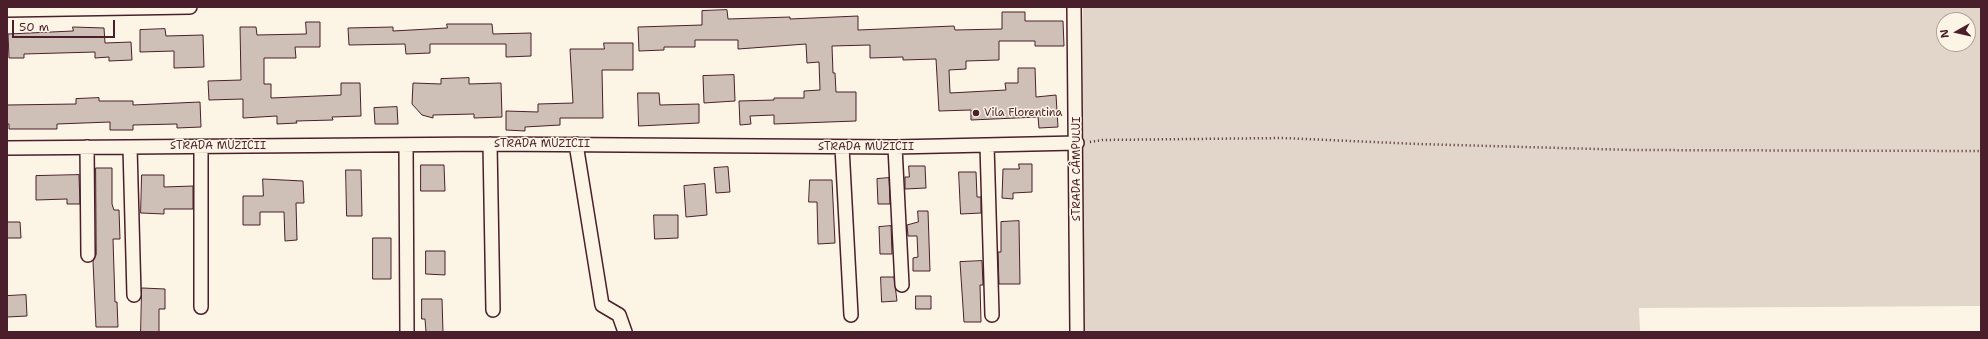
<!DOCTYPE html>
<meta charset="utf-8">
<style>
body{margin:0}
#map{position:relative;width:1988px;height:339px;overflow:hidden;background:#fcf5e5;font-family:"Shantell Sans",sans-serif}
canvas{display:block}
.frame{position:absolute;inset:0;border:8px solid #4a1f2b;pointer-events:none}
.north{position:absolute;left:1936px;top:12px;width:40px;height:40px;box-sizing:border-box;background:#fcf5e5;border:1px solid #b59f9b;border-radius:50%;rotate:262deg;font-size:11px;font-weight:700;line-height:16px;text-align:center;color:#4a1f2b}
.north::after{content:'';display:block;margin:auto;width:14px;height:18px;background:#4a1f2b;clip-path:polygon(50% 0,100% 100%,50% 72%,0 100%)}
.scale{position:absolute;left:12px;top:20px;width:103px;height:18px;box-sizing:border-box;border:2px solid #4a1f2b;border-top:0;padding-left:5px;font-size:12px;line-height:14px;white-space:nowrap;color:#4a1f2b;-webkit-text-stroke:3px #fcf5e5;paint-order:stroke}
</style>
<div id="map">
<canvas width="1988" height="339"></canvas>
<div class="frame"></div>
<div class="north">N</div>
<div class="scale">50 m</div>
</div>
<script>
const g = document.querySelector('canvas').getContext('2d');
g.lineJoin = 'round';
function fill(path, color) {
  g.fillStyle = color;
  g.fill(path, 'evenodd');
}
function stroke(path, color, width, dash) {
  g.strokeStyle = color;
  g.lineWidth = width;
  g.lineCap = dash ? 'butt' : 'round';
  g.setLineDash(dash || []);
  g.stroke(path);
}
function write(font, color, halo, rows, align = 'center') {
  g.font = font + ' "Shantell Sans",sans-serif';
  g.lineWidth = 3;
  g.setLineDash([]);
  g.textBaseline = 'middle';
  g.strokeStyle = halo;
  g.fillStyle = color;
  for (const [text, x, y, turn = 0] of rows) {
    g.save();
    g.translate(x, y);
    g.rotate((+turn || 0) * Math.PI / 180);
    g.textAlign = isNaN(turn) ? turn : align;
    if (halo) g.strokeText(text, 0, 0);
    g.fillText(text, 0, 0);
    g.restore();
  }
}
fill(new Path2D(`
 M1083,7H1981V306L1639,308L1640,332H1082ZM1944,20H1968V44H1944Z`), '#e2d5ca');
const building = new Path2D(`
 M727,10L728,19L790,17V19L858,16V30L954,26L955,30L1002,29V12H1025V21H1063L1064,46H1035V41H999V60L966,61V69L949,70L950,93L1006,90L1005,83H1018V68H1035L1036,97L1056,95L1058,127L1039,128L1038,117L971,120V110L939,111L936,59L903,60V57L870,58V45L832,46L833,73H835L836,92H856V121L774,124V115L750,116L751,124L740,125L739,101L774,100V98H804V91L820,90L819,62L807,63L806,44L738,49V40H695V47H664V50L639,51L638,27L702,25V11Z
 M306,22H320V47H295L296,58H264V84H271V98L341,95V83H360L361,116L332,117L333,120L296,121L297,123L277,124V116L243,118V99L209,100L208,81L241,80L240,27H256L257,35L306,34Z
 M447,24H492L493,34L531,33V56L506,57V44H430V53L406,54L405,44L349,45L348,28L393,27V31L447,28Z
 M73,27L104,28L105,43L131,42L132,60L109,61V57L95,58V52L24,54V58H9L8,34L73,31Z
 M165,29L166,36L203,35L204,67L174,68V51L140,52V30Z
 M604,43H633V70H602L603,118H560V125L525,127V131L506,130V111L538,112V104L573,103L570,49H604Z
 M734,75L735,101L704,103L703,76Z
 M469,78V84L501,83L502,117L474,118V114L433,115V118L422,115L412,104L413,83L441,84V79Z
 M638,93H659L660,105L699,104V123L639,126Z
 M99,98V101H133V105L200,102L201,127L177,128V124L133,125V130H110V122L57,124V129H9V124H7V105L76,104V99Z
 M397,107L398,124H375L374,108Z
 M1019,164H1032V192L1013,193V199L1002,198L1003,169H1019Z
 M421,165H444L445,191H421Z
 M909,166H925L926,188L905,189V177H909Z
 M728,167L730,192L716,193L714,168Z
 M96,168H112V204L114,210H119L120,239H113L115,302H117L118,327H96L93,261L96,255Z
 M346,170H361L362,216H347Z
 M959,172H976L977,197H981V213L961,214Z
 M79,175L80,204H67V199L36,200V176Z
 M142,175H164V187L193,186V209H164V214L141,213Z
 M889,178L890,204H878L877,179Z
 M263,179L303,181L304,203H296L297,240L285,241L284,212H260V225H243V196H263Z
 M810,180H832L835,243L818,244L817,202H809Z
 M705,184L707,215L686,217L684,186Z
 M918,211H928L930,271H913V258L918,257L917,236H908L907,225L918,222Z
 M654,215H678V238L655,239Z
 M1019,221L1020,284H999L998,252H1001V222Z
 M7,222H20L21,238H7Z
 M891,226L892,254H880L879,227Z
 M373,238H391V279H373Z
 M426,251H445V275L426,274Z
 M982,261L983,285H980L981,322H964L960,262Z
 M881,277H894L897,301L882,302Z
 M142,288L165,289V309H159V332H141Z
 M26,295L27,316L7,317V296Z
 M916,296H931V309H916Z
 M422,299H442L443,332H426L425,319H422Z`);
fill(building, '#cfc0b7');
stroke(building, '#4a1f2b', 1);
const minor = new Path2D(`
 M1074,7L1077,332
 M7,10L190,7
 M490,144L493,310
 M576,144L602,305L619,315L625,332
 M406,145L407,332
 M987,145L992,315
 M201,146V307
 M87,147L88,255
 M130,147L134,295
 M842,147L851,315
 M895,147L902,285
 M7,148L490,144L895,147L1077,143`);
stroke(minor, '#4a1f2b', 16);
stroke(new Path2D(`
 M1090,142L1102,140L1283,138L1418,144L1632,150L1981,151`), '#4a1f2b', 2.5, [1, 3]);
stroke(minor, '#fcf5e5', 13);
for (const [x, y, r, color] of [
 [976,113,4,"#4a1f2b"]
]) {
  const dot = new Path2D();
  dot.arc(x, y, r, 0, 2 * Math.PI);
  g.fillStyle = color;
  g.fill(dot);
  stroke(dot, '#fcf5e5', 1.5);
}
write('11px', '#4a1f2b', '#fcf5e5', [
 ["Vila Florentina",984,113]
], 'left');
write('11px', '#4a1f2b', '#fcf5e5', [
 ["STRADA MUZICII",542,144],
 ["STRADA MUZICII",218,146],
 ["STRADA MUZICII",866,147],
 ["STRADA CÂMPULUI",1077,169,-90]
]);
</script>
